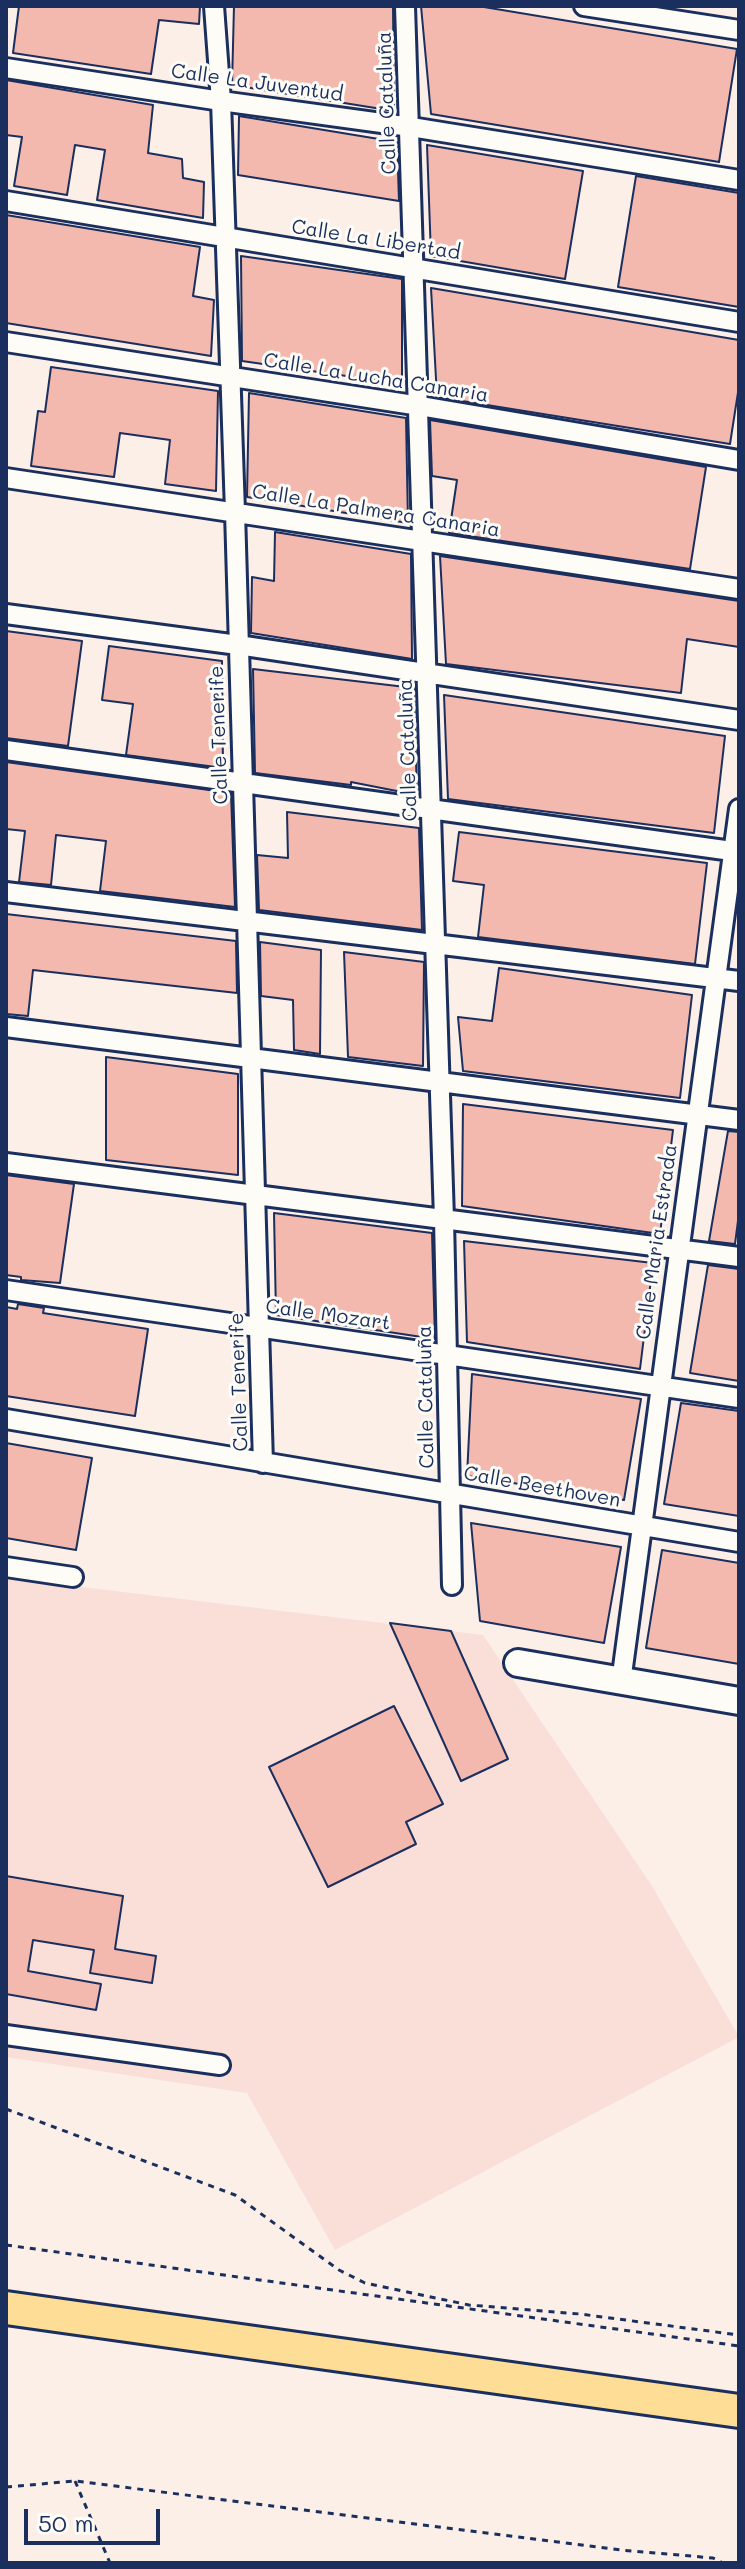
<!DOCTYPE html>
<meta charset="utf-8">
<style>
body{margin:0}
#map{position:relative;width:745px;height:2569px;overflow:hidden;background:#fbefe8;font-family:Mali,sans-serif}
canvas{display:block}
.frame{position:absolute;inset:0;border:8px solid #1b2f5e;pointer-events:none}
.scale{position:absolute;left:24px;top:2509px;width:136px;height:36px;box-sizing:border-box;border:4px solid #1b2f5e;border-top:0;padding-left:10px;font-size:24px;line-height:28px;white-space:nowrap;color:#1b2f5e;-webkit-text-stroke:6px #fdfcf7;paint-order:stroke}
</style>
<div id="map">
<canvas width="745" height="2569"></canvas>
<div class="frame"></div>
<div class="scale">50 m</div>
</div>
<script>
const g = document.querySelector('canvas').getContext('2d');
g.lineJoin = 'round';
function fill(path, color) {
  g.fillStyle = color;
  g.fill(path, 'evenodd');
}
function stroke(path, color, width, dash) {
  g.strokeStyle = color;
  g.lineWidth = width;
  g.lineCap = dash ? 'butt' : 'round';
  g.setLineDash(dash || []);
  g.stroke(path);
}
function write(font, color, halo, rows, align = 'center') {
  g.font = font + ' Mali,sans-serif';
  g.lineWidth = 6;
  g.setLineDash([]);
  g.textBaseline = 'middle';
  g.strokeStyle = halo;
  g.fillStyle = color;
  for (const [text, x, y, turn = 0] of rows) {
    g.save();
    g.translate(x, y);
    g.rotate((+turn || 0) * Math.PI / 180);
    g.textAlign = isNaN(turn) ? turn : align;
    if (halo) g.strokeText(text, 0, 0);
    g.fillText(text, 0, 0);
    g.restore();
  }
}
fill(new Path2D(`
 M6,1578L483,1635L652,1886L739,2037L335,2250L247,2093L6,2057Z`), '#f9dfd7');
const building = new Path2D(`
 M19,6H200L199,24L159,20L151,74L13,53Z
 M234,6H393L394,111L232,85Z
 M421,6H478L737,49L719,162L431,114Z
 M6,80L153,105L148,153L182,159L183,178L204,182L203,218L97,200L105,150L75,145L67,195L14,186L22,137L6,135Z
 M239,116L397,142L399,201L238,175Z
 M427,145L583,171L565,279L431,256Z
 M636,176L739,193V307L618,287Z
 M6,215L200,247L193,296L214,300L211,356L6,323Z
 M241,256L402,279V384L242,361Z
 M431,288L739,340V386L730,444L437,397Z
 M51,367L218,391L216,491L165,484L170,440L120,433L114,477L31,466L38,411L45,412Z
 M249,393L406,418L408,523L247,497Z
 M430,420L706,467L690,569L449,533L457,480L432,476Z
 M275,532L411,554L412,659L251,633L252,577L274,581Z
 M440,556L739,601V647L687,639L681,693L446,664Z
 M6,631L82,641L68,746L6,738Z
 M109,646L222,661L223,768L126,755L133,704L102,700Z
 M253,669L414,688L417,795L351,782V785L255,773Z
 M444,695L725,736L714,833L448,799Z
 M6,762L231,793L235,907L100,891L106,841L56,835L51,885L19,882L25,831L6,829Z
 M287,812L419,828L422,930L259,910L257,855L288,858Z
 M459,832L707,863L695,964L478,937L484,885L453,881Z
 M6,914L236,941L237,993L33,970L28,1016L6,1014Z
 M260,942L321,950L320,1054L294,1050L293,1000L261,996Z
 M344,952L424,962L423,1066L348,1057Z
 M499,968L692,995L680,1098L463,1071L458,1017L492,1021Z
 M106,1057L238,1074V1175L106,1160Z
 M463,1104L673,1130L660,1234L462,1206Z
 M728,1131L739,1132V1213L735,1244L709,1241Z
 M6,1175L74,1184L60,1283L21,1280V1277L6,1275Z
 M274,1213L432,1233L435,1339L276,1315Z
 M464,1241L653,1263L640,1369L467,1342Z
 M708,1265L739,1269V1381L690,1373Z
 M18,1304L44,1308L43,1313L148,1329L135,1416L6,1396V1307L17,1309Z
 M472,1374L641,1399L624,1500L467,1476Z
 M681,1403L739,1411V1516L664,1504Z
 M6,1443L92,1458L76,1550L6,1538Z
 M471,1523L621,1547L604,1643L480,1621Z
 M662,1550L739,1563V1664L646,1648Z
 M390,1623L451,1631L508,1759L461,1781Z
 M394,1706L443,1804L406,1822L416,1844L328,1887L269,1767Z
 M6,1876L123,1896L115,1949L156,1956L152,1983L90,1973L94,1950L33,1940L28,1971L101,1984L96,2010L6,1994Z`);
fill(building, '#f4b9ae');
stroke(building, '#1b2f5e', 2);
const street = new Path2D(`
 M214,6L221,101L235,512L263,1463
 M405,6L444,1219L452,1585
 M584,6L739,30
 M6,68L221,101L411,127L739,180
 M6,201L739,322
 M6,342L420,406L739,460
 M6,478L739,589
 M6,614L238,645L739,720
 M6,750L739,852
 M6,892L739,981
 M6,1027L739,1120
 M6,1163L739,1257
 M6,1290L739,1398
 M6,1419L739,1542
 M6,1567L73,1577
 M621,1682L739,809
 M6,2035L220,2065`);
const secondary = new Path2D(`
 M518,1663L739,1701`);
const highway = new Path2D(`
 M6,2308L739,2411`);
stroke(street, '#1b2f5e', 24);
stroke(secondary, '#1b2f5e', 32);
stroke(highway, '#1b2f5e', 38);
stroke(new Path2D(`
 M6,2109L235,2195L339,2270L365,2283L469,2305L580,2314L739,2335
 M6,2245L739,2346
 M75,2481L110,2563
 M6,2487L75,2481L621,2550L713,2558L723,2563`), '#1b2f5e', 3, [6, 6]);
stroke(street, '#fdfcf7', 18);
stroke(secondary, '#fdfcf7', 26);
stroke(highway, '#fedd96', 32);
write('20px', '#1b2f5e', '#fdfcf7', [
 ["Calle La Juventud",257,83,8],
 ["Calle Cataluña",387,103,-92],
 ["Calle La Libertad",376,240,9],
 ["Calle La Lucha Canaria",376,378,9],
 ["Calle La Palmera Canaria",376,511,9],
 ["Calle Tenerife",219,735,-92],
 ["Calle Cataluña",408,750,-92],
 ["Calle Maria Estrada",657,1242,-82],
 ["Calle Mozart",328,1315,8],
 ["Calle Tenerife",239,1382,-92],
 ["Calle Cataluña",426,1397,-91],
 ["Calle Beethoven",542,1487,10]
]);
</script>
